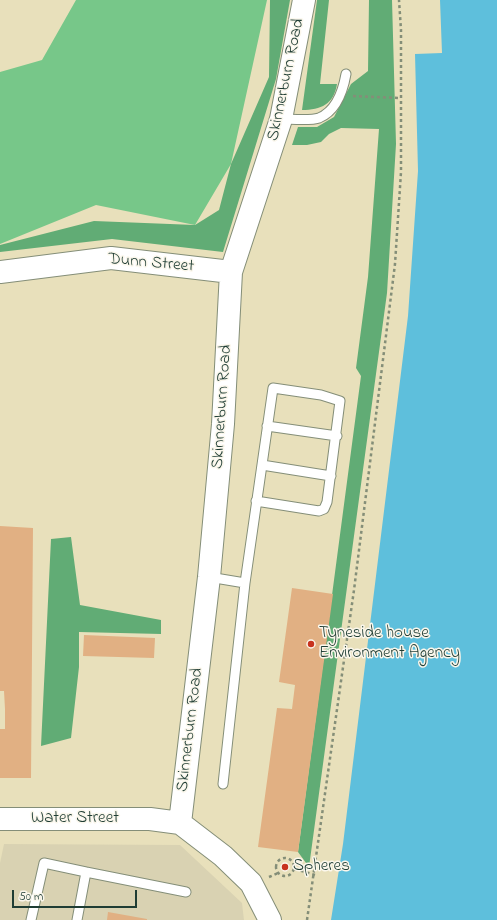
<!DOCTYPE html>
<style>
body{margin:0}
#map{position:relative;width:497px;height:920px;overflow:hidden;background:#e8e0bb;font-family:"Indie Flower",sans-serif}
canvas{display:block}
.scale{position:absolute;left:12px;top:890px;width:125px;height:18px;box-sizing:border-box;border:2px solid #1f3d34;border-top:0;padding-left:5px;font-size:12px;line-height:14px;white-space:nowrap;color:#1f3d34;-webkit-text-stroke:3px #fbf7ec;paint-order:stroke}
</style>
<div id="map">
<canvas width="497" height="920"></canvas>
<div class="scale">50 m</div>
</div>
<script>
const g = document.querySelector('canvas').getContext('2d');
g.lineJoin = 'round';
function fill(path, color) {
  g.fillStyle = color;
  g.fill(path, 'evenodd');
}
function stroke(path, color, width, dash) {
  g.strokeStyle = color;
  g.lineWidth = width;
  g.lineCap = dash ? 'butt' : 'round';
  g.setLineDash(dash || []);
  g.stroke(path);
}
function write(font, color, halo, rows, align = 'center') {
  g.font = font + ' "Indie Flower",sans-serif';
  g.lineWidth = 3;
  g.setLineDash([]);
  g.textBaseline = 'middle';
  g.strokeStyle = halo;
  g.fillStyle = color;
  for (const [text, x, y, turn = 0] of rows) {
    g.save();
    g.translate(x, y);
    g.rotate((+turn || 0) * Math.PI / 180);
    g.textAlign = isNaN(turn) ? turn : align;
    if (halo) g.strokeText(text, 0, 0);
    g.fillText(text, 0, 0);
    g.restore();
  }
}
fill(new Path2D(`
 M4,844L180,845L242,903L244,920H0V863Z`), '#d9d2b2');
fill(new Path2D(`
 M76,0H267L231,164L195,225L96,205L0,244V72L42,60Z`), '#77c789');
fill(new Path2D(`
 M270,0H290L276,79L223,252L112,239L0,252V245L94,221L195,225L219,210L231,164L269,77Z
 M317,0H329L320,84H337C334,104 321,110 302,110Z
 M369,0H392L396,144L387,293L309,867L298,852L361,376L356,368L368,277L379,129L341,128L329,134L321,142L307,145H292L298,127H317L334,117L351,84L368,71Z
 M71,537L80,605L161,620V634L79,632V667L71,738L41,746L51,539Z`), '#61ac75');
fill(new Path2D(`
 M440,0H497V920H331L343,844L408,316L418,171L415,54L442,53Z`), '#5ebfdc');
fill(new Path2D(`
 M0,526L33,528L31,778H0V729H5V709L4,691H0Z
 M292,588L333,594L298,852L258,847L277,708L292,709L295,685L279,682Z
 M84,635L155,638L154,658L83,656Z
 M108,912L147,919V920H107Z`), '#e1b083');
const service = new Path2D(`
 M281,119C291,119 311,121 319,118C336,111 343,91 346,74
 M267,426L337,436
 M262,465L331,476
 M209,577L245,583L223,784
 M245,583L273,388L321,395L340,401L327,502L324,509L319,511L256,501
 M31,920L44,863L86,872
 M77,920L86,872L186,892`);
const tertiary = new Path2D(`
 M0,272L111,258L231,272
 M0,819H150L180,823L223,856L251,883L270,920
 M180,823L209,577L223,424L231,272L281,119L304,0`);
stroke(service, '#848e78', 11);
stroke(tertiary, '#848e78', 24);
stroke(new Path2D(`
 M353,96L400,98
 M276 867a9 9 0 1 1 18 0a9 9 0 1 1-18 0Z
 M295,869L315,875
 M269,877L278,873
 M307,920L354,590L395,264L401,172V30L399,0`), '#848e78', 2.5, [3, 3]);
stroke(service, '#fff', 9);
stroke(tertiary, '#fff', 22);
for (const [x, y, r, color] of [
 [311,644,4,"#c8321e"],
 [285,867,4,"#c8321e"]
]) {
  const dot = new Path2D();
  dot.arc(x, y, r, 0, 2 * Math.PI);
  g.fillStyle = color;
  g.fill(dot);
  stroke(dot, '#fbf7ec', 1.5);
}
write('17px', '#1f3d34', '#fbf7ec', [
 ["Skinnerburn Road",287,80,-78],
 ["Dunn Street",151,264,5],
 ["Skinnerburn Road",223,407,-86],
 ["Skinnerburn Road",191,730,-83],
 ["Water Street",75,819]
]);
write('17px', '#1f3d34', '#fbf7ec', [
 ["Tyneside house",319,634],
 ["Environment Agency",319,654],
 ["Spheres",293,867]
], 'left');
</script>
